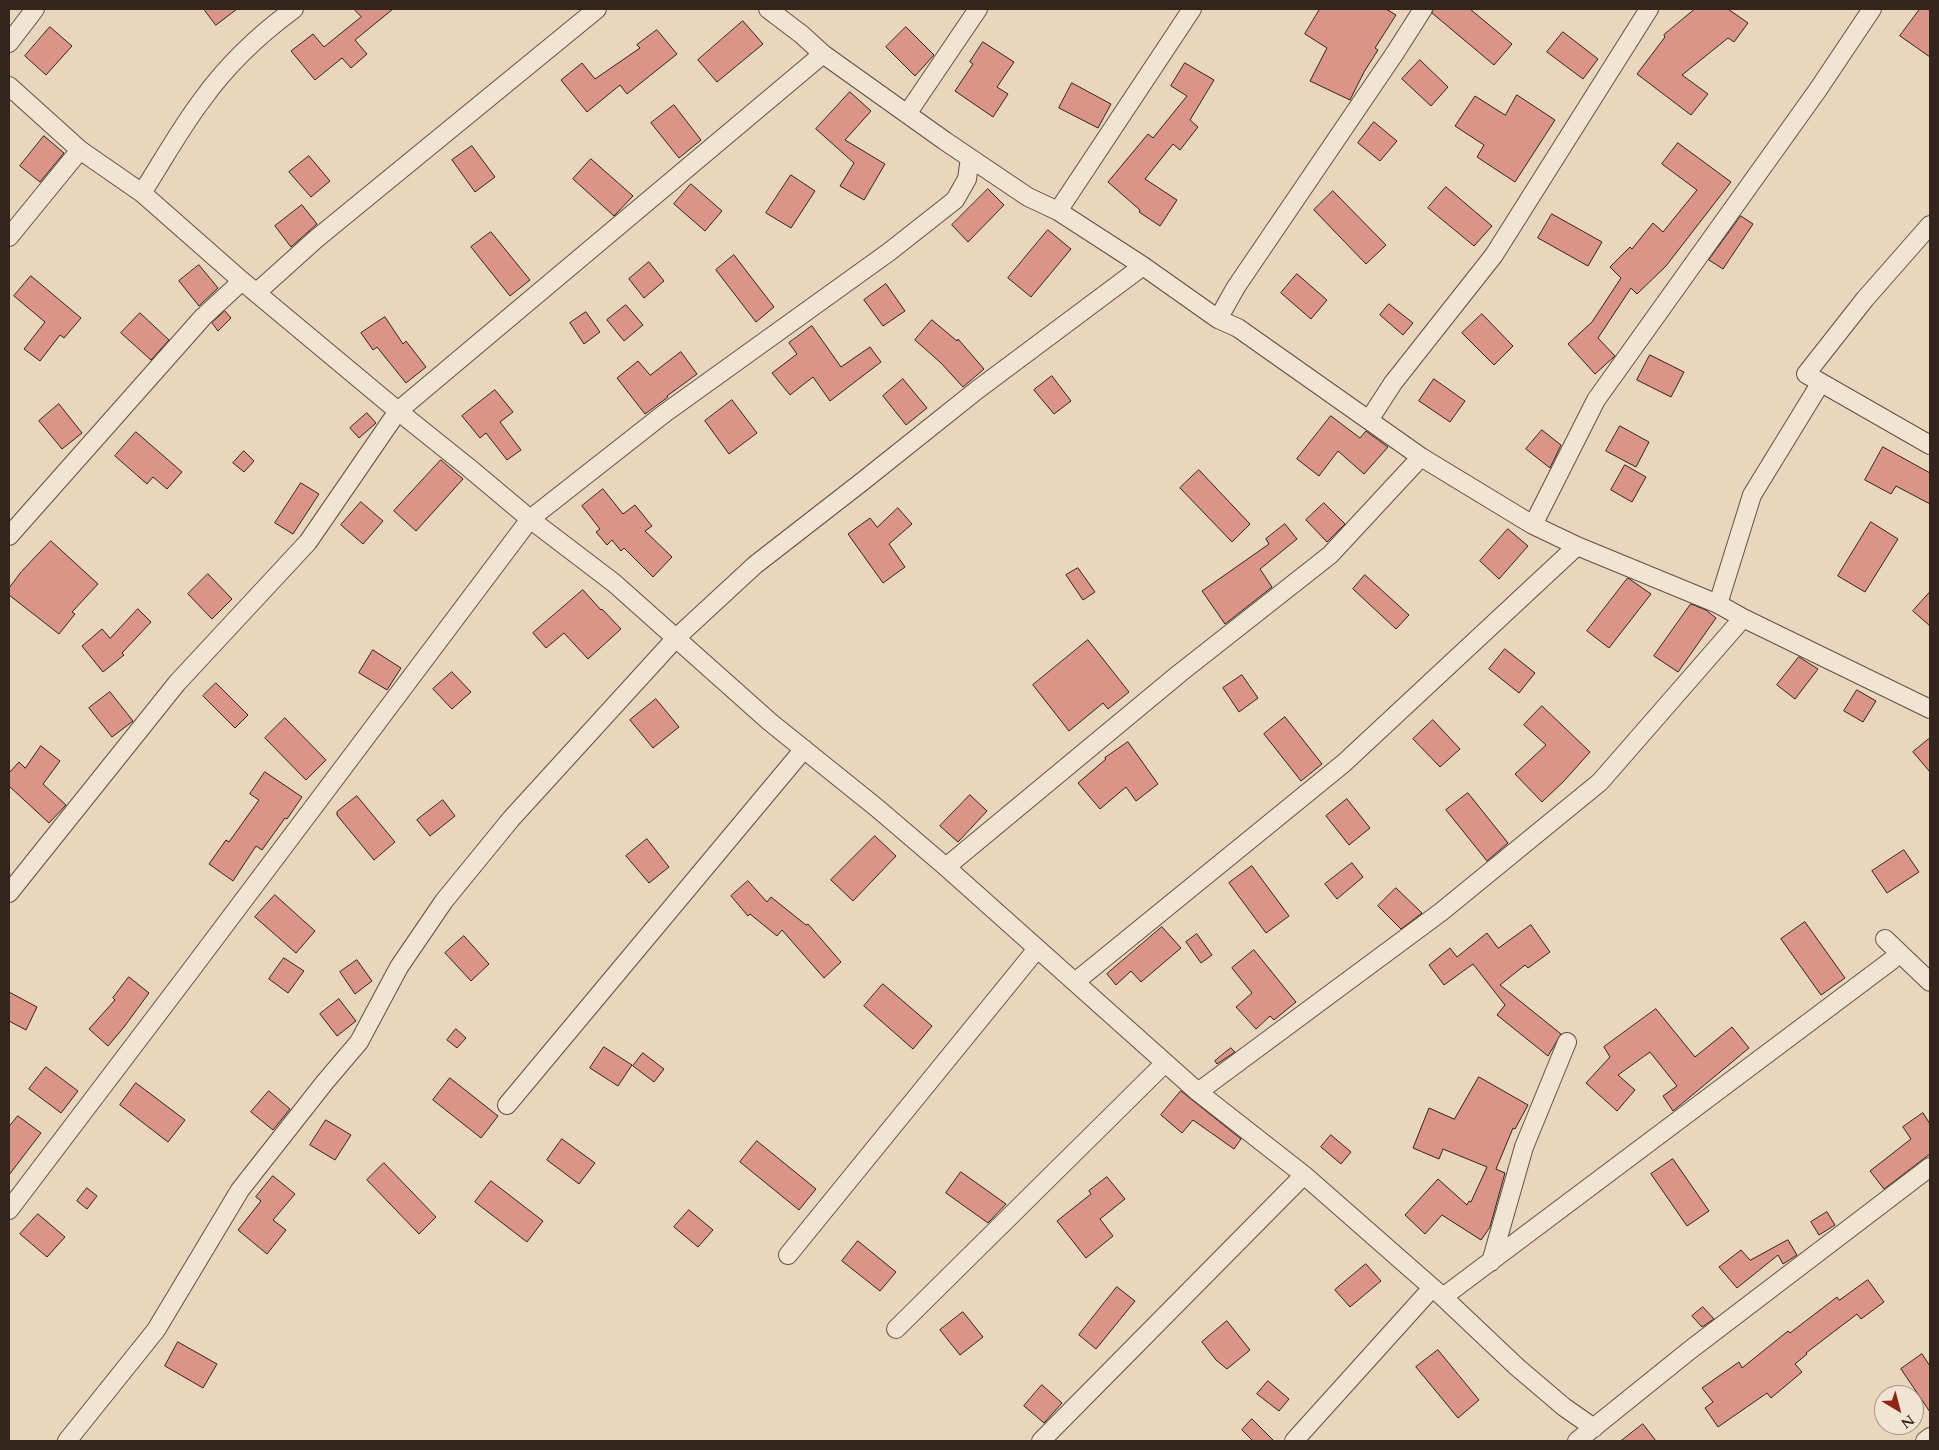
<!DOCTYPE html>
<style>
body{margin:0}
#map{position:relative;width:1939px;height:1450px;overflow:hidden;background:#e9d6bc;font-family:Cardo,serif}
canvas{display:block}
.frame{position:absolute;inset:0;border:10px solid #33241c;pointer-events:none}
.north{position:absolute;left:1874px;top:1385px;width:50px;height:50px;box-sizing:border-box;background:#f1e4d3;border:1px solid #a5978a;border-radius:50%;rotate:143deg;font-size:14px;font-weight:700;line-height:20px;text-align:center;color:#33241c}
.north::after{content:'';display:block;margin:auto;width:18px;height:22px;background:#8f2418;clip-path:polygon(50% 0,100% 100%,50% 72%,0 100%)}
</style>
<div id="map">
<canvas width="1939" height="1450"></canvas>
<div class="frame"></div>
<div class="north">N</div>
</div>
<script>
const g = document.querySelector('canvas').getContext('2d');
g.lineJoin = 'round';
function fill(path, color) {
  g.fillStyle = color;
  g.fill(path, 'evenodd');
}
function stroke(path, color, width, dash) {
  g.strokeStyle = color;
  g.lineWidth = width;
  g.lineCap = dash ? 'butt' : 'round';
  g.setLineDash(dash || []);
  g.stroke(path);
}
const building = new Path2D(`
 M204,9H237L216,25Z
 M354,9H393L355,40L367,54L351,68L342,58L315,80L291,51L313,34L324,47L361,17Z
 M1320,9H1386L1396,15L1375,48L1378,50L1364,72L1350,100L1310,81L1327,48L1305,34Z
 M1434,9H1470L1512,44L1494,65L1432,13Z
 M1695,9H1728L1748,23L1734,42L1728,38L1682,75L1708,94L1691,115L1637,74L1665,37L1664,35Z
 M1920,9H1930V57L1900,36Z
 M743,21L763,44L717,82L698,60Z
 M50,27L72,46L46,75L25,56Z
 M906,27L934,55L915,76L886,47Z
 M657,30L677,54L627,94L620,85L587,112L561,80L582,63L595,79L640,48L637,45Z
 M1563,32L1598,59L1583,79L1547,52Z
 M983,42L1014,62L997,87L1008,94L993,117L955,91L973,64L970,62Z
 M1420,60L1448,87L1431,106L1402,79Z
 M1185,63L1214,80L1190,120L1198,127L1180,150L1173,144L1145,179L1177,200L1160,226L1139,212L1140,210L1108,182L1148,134L1153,138L1187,96L1171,86Z
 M1072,83L1111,104L1098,128L1059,108Z
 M850,92L871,111L845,140L885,164L864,200L840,186L854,163L816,129Z
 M1517,95L1555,120L1515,182L1477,157L1484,145L1455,126L1475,96L1505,115Z
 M674,105L701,140L679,158L651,123Z
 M1374,122L1397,141L1380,161L1358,143Z
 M44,136L64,153L40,182L20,166Z
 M1678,143L1731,182L1666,266L1637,294L1631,288L1598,338L1615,356L1595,374L1568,344L1592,322L1621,278L1610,267L1630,247L1632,249L1653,223L1663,232L1697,190L1662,164Z
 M472,146L495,177L475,192L452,160Z
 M309,156L330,181L311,197L289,172Z
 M591,159L633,196L614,216L573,179Z
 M791,175L815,191L791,228L766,213Z
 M691,184L722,211L705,231L674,204Z
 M1446,187L1492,226L1474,246L1428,208Z
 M988,189L1004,205L968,242L952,225Z
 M1333,191L1386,245L1366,264L1314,210Z
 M302,205L317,224L291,247L275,226Z
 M1552,214L1602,242L1588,266L1538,238Z
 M1741,216L1753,224L1723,269L1709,260Z
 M1048,230L1071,249L1031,297L1008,278Z
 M491,232L530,280L510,296L471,247Z
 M734,255L774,307L756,322L716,270Z
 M649,262L664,281L644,298L629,279Z
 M199,265L218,288L199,306L179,281Z
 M1297,274L1327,300L1311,319L1281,293Z
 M31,276L81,318L64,338L60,335L40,361L24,349L45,322L14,296Z
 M886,284L905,311L883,326L864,300Z
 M1389,304L1413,323L1403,335L1380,315Z
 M626,305L643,325L624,341L607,320Z
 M225,311L231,318L218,331L212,323Z
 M586,312L600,332L584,344L570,323Z
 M140,313L169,340L151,360L121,333Z
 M1482,314L1513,346L1494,365L1462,333Z
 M385,317L403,344L406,341L426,367L406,383L377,347L373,350L361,333Z
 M932,320L957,341L958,339L984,369L963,387L941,363L915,340Z
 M812,326L841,367L870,347L881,362L830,401L813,377L790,395L772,373L797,354L789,343Z
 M681,352L697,374L667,396L668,397L645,414L617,378L638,361L650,375Z
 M1650,355L1684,372L1671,397L1637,380Z
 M1052,376L1071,401L1054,414L1034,390Z
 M903,379L927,408L906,425L883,396Z
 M1434,379L1465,401L1450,422L1419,401Z
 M495,390L513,412L500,422L521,450L507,460L486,433L480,438L462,416Z
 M732,400L757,433L729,454L705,421Z
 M59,404L82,433L62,449L39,421Z
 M367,413L376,423L359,438L350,428Z
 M1331,416L1360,438L1366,431L1388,447L1364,474L1338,451L1319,476L1297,459Z
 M1620,426L1649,442L1636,467L1606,451Z
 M1542,430L1561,445L1550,468L1526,449Z
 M136,432L182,472L167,489L153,477L147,484L115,456Z
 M1883,447L1930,473V504L1896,486L1891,494L1865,480Z
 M244,451L254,461L244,472L233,463Z
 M441,460L463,479L416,531L394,511Z
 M1625,465L1646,477L1632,502L1611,490Z
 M1199,470L1250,524L1232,542L1180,488Z
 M301,483L319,494L293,534L275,523Z
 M603,489L623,514L635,505L652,526L645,531L672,557L653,577L624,548L621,551L612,540L607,545L596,532L600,529L582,506Z
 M361,502L383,521L363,544L341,525Z
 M1324,503L1345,524L1327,542L1306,520Z
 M898,508L912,524L889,544L905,567L883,583L848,534L870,518L877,527Z
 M1871,522L1898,539L1865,592L1838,576Z
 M1285,524L1297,539L1260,569L1272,587L1225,624L1202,591L1269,544L1266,539Z
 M1508,529L1528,546L1499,579L1480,561Z
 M51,541L98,584L72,612L75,614L59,634L9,595V588L21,572Z
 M1078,568L1095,592L1083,600L1066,575Z
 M208,574L232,599L212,619L188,594Z
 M1365,575L1409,615L1396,629L1353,589Z
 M1628,578L1651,594L1609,648L1587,631Z
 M583,590L601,610L602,609L621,629L588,659L564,633L546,648L533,633Z
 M1930,592V626L1913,611Z
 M1691,604L1706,610L1716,618L1678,672L1654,656Z
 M138,609L151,622L122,653L124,655L103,672L82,646L102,629L110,638Z
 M1088,640L1129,692L1108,709L1103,703L1069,731L1033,685Z
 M1505,649L1535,673L1519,693L1489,669Z
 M373,650L401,668L387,690L359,673Z
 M1799,657L1818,669L1795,699L1777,685Z
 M452,672L471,692L452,709L433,689Z
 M1242,675L1258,698L1239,712L1223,688Z
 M216,683L248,715L235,728L203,696Z
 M1857,690L1876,701L1863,722L1844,711Z
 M110,692L133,721L112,737L89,708Z
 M656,699L679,727L653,748L630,720Z
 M1542,706L1590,752L1564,781L1542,802L1515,774L1546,745L1524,725Z
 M1285,717L1322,764L1301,781L1264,734Z
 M285,718L326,760L306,780L265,738Z
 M1433,720L1460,749L1440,767L1413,739Z
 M1930,738V772L1913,752Z
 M1128,742L1158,784L1136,801L1126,787L1100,809L1078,783L1106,759L1105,758Z
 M41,746L60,761L43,784L66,805L49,823L9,786V773L19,762L25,768Z
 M265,772L302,797L287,819L285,818L262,850L256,846L233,881L209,864L226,840L229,842L259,800L250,794Z
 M1468,793L1508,843L1487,861L1446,810Z
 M970,795L987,811L958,842L940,826Z
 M357,796L395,842L374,860L337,815V812Z
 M1347,799L1370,828L1349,845L1326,816Z
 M443,800L455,816L430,836L417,820Z
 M875,836L896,856L853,901L831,880Z
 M647,839L669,867L649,883L626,856Z
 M1904,850L1919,872L1887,893L1872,871Z
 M1352,863L1363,877L1337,899L1325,884Z
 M1252,866L1289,916L1266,933L1229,883Z
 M748,881L767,902L771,897L806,925L808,924L841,962L824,978L782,930L777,936L750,914L748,916L731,896Z
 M1396,888L1422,913L1401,929L1378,906Z
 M275,895L315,931L296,953L255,917Z
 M1805,922L1845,978L1821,995L1781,939Z
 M1531,925L1550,952L1528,968L1525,965L1500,985L1561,1034L1548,1056L1497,1015L1505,1005L1473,964L1444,985L1429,965L1450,948L1457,957L1487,933L1498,948Z
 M1162,927L1181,948L1141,982L1131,971L1116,985L1107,974Z
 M1197,934L1212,955L1201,963L1186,942Z
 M464,936L489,964L471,981L445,953Z
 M1254,950L1296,1002L1274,1020L1270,1016L1256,1029L1236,1007L1252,993L1232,968Z
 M284,958L304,971L288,993L269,979Z
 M357,960L372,981L355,994L340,972Z
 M129,977L149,993L124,1027L108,1046L89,1029L115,1000L113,998Z
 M883,984L932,1026L913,1049L864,1006Z
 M9,992L37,1007L26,1030L9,1021Z
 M339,999L356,1021L337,1036L320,1014Z
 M1656,1009L1695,1057L1732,1027L1749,1048L1673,1111L1663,1096L1677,1086L1650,1052L1618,1075L1635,1090L1617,1111L1586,1083L1610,1057L1604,1047Z
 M456,1029L466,1038L457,1048L447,1040Z
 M604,1047L632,1065L618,1086L590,1068Z
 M1231,1048L1235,1052L1217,1064L1215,1061Z
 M643,1053L664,1069L654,1082L633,1066Z
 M46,1067L78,1091L61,1113L29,1089Z
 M1479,1077L1528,1105L1515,1129L1513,1128L1496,1169L1505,1173L1490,1227L1481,1240L1442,1215L1425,1234L1405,1215L1438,1179L1467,1205L1469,1201L1471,1202L1487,1167L1443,1149L1439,1159L1413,1148L1429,1108L1454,1119Z
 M450,1078L498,1116L481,1138L433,1100Z
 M136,1083L185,1120L168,1142L120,1105Z
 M269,1091L290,1109L273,1130L251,1112Z
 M1181,1091L1241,1139L1234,1149L1193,1120L1182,1133L1161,1115Z
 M1923,1113L1930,1124V1154L1884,1189L1870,1171L1911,1139L1903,1127Z
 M18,1116L41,1133L9,1175V1127Z
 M326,1120L351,1135L335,1160L310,1145Z
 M1331,1135L1351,1152L1341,1164L1321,1147Z
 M562,1139L595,1163L579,1184L547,1160Z
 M757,1141L816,1189L799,1210L740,1162Z
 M1673,1159L1709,1211L1687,1226L1651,1174Z
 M384,1163L436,1217L419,1234L367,1180Z
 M961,1172L1006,1204L988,1223L946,1193Z
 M273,1176L295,1194L273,1220L286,1230L267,1254L238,1230L261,1201L256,1197Z
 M1107,1177L1125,1199L1100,1219L1113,1236L1086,1258L1057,1221L1091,1194L1089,1191Z
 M491,1181L543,1221L527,1242L475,1202Z
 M87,1188L97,1196L87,1209L77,1201Z
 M689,1210L713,1230L698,1247L674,1227Z
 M1827,1212L1835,1225L1819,1235L1811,1222Z
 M38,1214L65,1237L47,1257L20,1234Z
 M1788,1240L1797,1255L1783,1264L1778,1255L1737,1288L1719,1267L1741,1250L1750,1260Z
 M858,1241L896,1272L880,1291L842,1261Z
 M1366,1264L1381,1281L1350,1307L1335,1290Z
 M1868,1280L1884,1302L1861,1319L1857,1314L1806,1353L1807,1354L1795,1364L1802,1372L1771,1398L1767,1393L1718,1427L1705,1408L1713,1402L1702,1388L1739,1362L1742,1368L1788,1331L1790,1333L1837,1297L1839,1300Z
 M1117,1287L1135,1301L1096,1349L1079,1335Z
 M1703,1307L1714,1319L1702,1327L1692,1316Z
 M963,1312L983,1337L960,1355L940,1330Z
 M1227,1321L1250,1350L1227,1369L1216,1360L1202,1342Z
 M178,1342L217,1364L203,1388L165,1366Z
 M1438,1350L1479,1400L1458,1418L1416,1367Z
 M1922,1354L1930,1366V1412L1901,1369Z
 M1268,1381L1289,1399L1279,1411L1257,1394Z
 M1042,1385L1062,1403L1044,1423L1024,1406Z
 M1252,1419L1274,1441H1253L1242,1430Z
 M1643,1424L1656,1441H1621Z`);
fill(building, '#db9488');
stroke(building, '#33241c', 1);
const minor = new Path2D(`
 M768,9L801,34L823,54L945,141L1028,197L1058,211L1143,266L1218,319
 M1423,9L1395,53L1236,287L1218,319L1238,328L1421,457L1533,525L1577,546L1718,604L1743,618L1930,709
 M9,43L35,9
 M9,86L80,150L142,193L242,281L398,411L468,467L530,519L614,583L770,722L877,808L946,867L1198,1092L1304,1175L1443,1297L1517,1367L1564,1407L1594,1428
 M907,114L978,9
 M142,193C162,162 180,129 202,100C227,65 260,34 294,9
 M1058,211L1192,9
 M1930,225L1865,299L1806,374L1930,445
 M9,237L80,150
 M256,293L316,239L597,9
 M1369,420L1393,383L1494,255L1649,9
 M1533,525L1596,400L1817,91L1872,9
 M9,536L203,317L242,281
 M1718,604L1752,495L1820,384
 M946,867L1180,673L1330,555L1421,457
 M9,893L177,683L308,542L398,411L823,54
 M1885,939L1930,982
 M1075,982L1344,763L1577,546
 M1198,1092L1441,912L1600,782L1743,618
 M507,1105L804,749
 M9,1210L188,974L530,519L665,413L889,252L955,200L967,179L970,158
 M788,1255L1037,949
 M1491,1262L1524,1147L1567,1042
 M1443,1297L1892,960
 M896,1329L1165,1063
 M67,1441L156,1330L240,1190L325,1082L359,1042L399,967L444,901L511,819L676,638L755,565L863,481L977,390L1143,266
 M1041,1441L1304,1175
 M1294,1441L1432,1288
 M1577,1441L1690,1350L1930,1167
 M1925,1441L1930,1437`);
stroke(minor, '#605044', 20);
stroke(minor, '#f1e4d3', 18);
</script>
